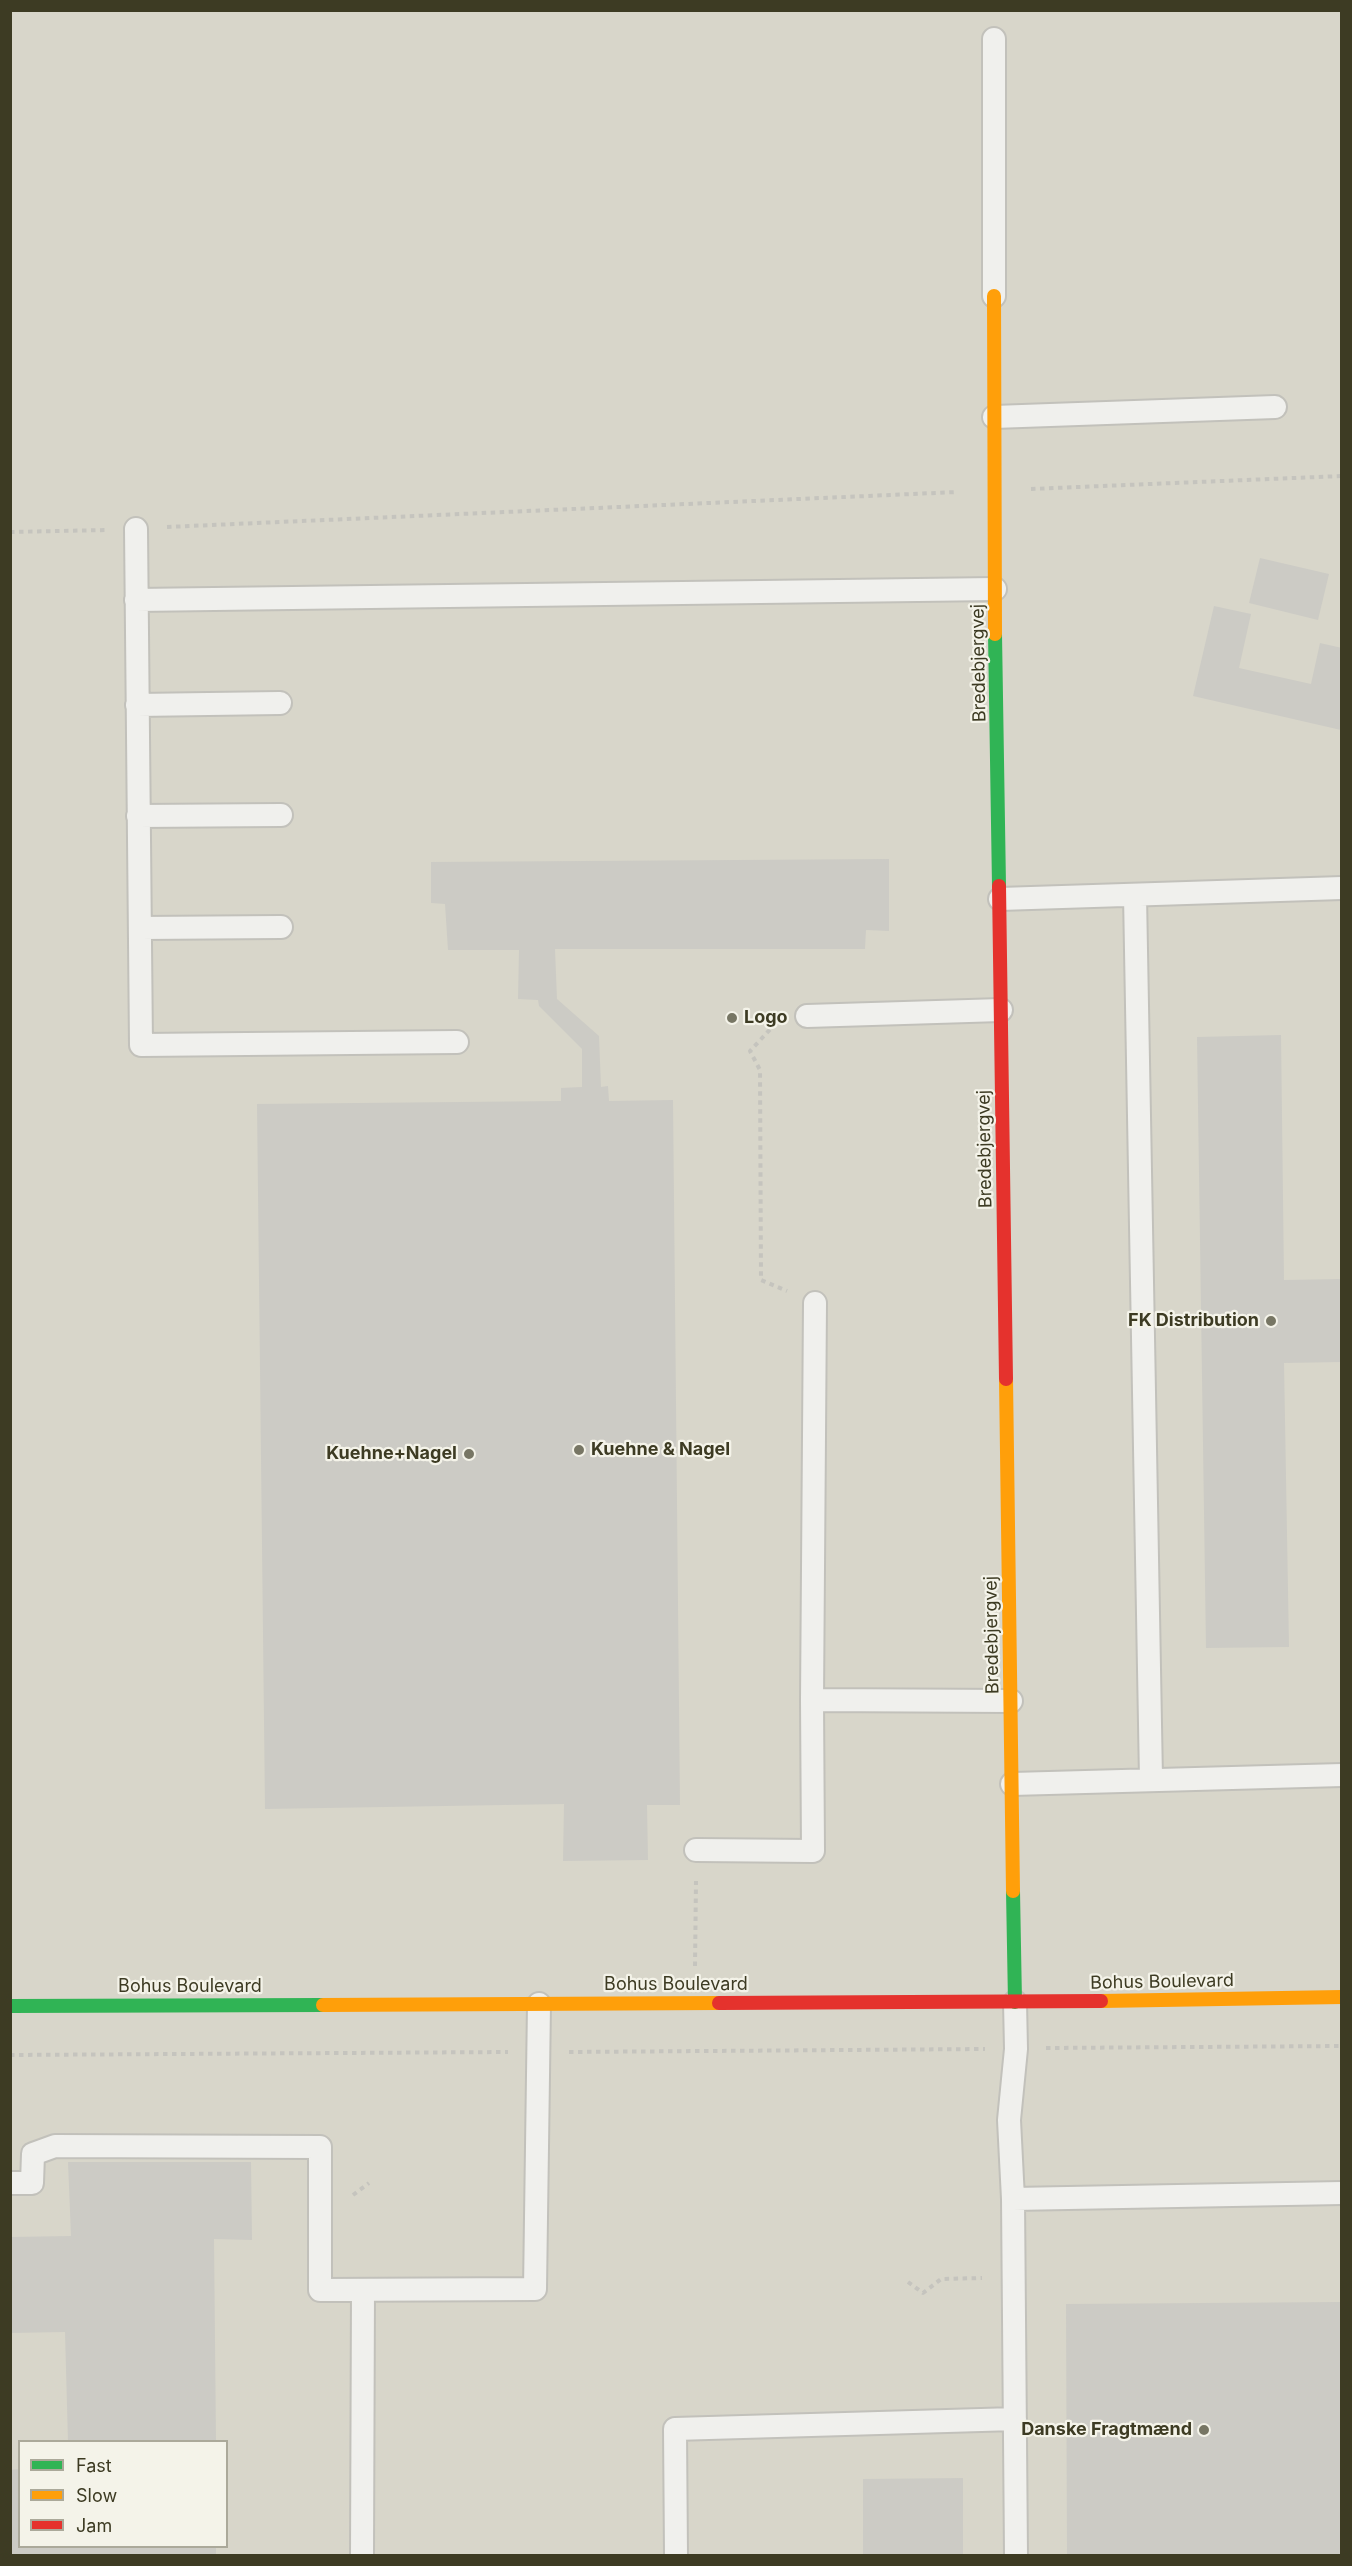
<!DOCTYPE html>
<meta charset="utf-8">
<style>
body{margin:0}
#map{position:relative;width:1352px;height:2566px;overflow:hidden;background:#e4e3dd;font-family:Inter,sans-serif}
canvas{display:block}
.frame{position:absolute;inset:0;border:12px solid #3d3b23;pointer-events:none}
.legend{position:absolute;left:18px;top:2440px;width:210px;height:108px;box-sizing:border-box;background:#f4f3e9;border:2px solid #aba99a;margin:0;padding:8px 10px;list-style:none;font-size:18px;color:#3d3b23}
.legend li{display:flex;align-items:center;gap:12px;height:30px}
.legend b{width:30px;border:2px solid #aba99a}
</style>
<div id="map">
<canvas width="1352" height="2566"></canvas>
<div class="frame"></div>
<ul class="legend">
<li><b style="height:8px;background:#30b455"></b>Fast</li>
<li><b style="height:8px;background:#ff9f0a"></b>Slow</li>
<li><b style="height:8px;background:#e5322d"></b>Jam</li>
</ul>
</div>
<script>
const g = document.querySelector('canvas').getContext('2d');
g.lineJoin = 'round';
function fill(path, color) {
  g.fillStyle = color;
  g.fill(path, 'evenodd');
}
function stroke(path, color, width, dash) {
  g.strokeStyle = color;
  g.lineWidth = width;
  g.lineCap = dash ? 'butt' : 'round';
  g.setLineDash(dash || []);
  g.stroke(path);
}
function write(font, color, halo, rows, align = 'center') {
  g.font = font + ' Inter,sans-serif';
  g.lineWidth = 4.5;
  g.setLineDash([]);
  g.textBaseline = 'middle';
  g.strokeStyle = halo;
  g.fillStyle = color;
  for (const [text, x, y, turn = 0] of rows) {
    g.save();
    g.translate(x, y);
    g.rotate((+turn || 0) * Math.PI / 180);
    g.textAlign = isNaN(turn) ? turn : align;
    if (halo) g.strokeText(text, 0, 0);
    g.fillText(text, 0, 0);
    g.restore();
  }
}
fill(new Path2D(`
 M11,11H1341V2555L11,2556ZM20,2442H226V2546H20Z`), '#d8d6ca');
fill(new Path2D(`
 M1260,558L1329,574L1318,620L1249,603Z
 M1214,606L1251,614L1239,668L1311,684L1320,643L1342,648L1341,730L1193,696Z
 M889,859V931L866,930L865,949H555L557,999L599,1036L601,1087L608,1086L609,1101L673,1100L680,1805H647L648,1860L563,1861L564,1804L265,1809L257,1104L561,1101V1088L582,1087V1049L539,1006L538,1000L518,999L519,950H448L445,904L431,903V862Z
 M1281,1035L1284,1280L1342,1279V1362L1284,1363L1289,1647L1206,1648L1197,1037Z
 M68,2162H251L252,2240L214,2239L216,2442H68L65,2332L10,2333V2237L71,2236Z
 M1342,2302V2556H1067L1066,2304Z
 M20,2469V2546H216V2556H10V2470Z
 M963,2478V2556H863V2479Z`), '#cccbc5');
const lane = new Path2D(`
 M994,296V39
 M994,417L1275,407
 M136,529L141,1045L457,1042
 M136,600L995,589
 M137,705L280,703
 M138,816L281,815
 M1135,895L1151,1779
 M1000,899L1342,888
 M140,928L281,927
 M807,1016L1001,1010
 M815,1303L812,1700L1011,1701
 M1012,1784L1342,1775
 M696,1850L813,1851L812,1700
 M1015,2002L1016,2049L1009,2120L1013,2199L1016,2556
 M10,2183H32L33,2154L55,2146L320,2147V2290L535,2289L539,2004
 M1013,2199L1342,2193
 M362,2556L363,2290
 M676,2556L675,2429L1015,2419`);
stroke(lane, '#c2c1bb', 26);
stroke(new Path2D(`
 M1031,489L1342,476
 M167,527L957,492
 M10,532L106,530
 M776,1023L750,1051L760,1070L761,1280L787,1291
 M695,1966L696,1881
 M1046,2048L1342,2046
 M569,2052L985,2049
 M10,2055L508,2052
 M353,2195L369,2183
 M908,2282L923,2293L941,2279L982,2278`), '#c5c4be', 4, [4.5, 4.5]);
stroke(lane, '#f0f0ed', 22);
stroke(new Path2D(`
 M995,634L999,886
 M1013,1891L1015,2002
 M10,2006L323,2005`), '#30b455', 14);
stroke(new Path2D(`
 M994,296L995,634
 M1006,1379L1013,1891
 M1101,2001L1342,1997
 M323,2005L719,2003`), '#ff9f0a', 14);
stroke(new Path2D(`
 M999,886L1006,1379
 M719,2003L1101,2001`), '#e5322d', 14);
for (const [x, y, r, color] of [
 [732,1018,6,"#777664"],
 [1271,1321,6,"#777664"],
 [579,1450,6,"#777664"],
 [469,1454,6,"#777664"],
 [1204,2430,6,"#777664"]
]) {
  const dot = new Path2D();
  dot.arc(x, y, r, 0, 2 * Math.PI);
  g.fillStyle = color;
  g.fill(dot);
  stroke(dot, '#f4f3e9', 2);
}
write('18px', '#3d3b23', '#f4f3e9', [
 ["Bredebjergvej",979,663,-91],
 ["Bredebjergvej",985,1149,-91],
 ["Bredebjergvej",992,1635,-91],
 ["Bohus Boulevard",1162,1982,-1],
 ["Bohus Boulevard",676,1985],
 ["Bohus Boulevard",190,1987]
]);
write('bold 18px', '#3d3b23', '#f4f3e9', [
 ["Logo",744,1018,"left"],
 ["FK Distribution",1259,1321],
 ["Kuehne & Nagel",591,1450,"left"],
 ["Kuehne+Nagel",457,1454],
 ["Danske Fragtmænd",1192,2430]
], 'right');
</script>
